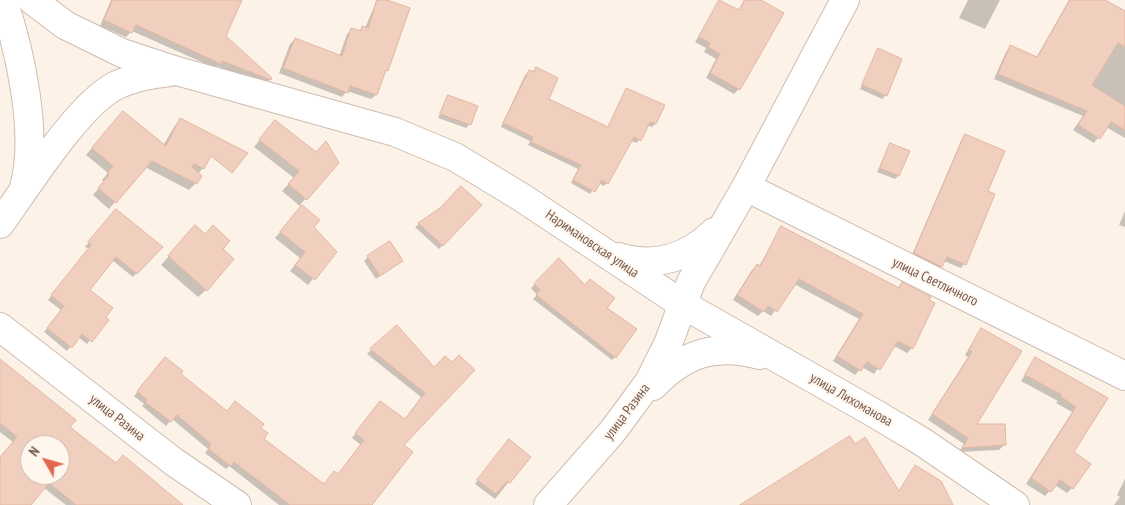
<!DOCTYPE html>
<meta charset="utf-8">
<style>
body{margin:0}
#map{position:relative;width:1125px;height:505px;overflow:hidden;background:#fcf2e7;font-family:"PT Sans Narrow",sans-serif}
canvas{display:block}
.north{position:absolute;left:20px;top:435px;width:50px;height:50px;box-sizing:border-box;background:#fff7ee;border:1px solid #c8b7ad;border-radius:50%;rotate:308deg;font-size:14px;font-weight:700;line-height:20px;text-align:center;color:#75584c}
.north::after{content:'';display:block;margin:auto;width:18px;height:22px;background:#e26650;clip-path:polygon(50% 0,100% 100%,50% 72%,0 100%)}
</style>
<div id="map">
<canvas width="1125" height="505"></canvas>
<div class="north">N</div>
</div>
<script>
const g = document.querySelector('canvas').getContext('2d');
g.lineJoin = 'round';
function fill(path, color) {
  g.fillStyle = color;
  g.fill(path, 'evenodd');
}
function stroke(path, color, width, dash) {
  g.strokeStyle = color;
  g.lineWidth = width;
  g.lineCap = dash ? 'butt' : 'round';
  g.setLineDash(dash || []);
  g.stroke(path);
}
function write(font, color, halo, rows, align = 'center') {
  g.font = font + ' "PT Sans Narrow",sans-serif';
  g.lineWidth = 4;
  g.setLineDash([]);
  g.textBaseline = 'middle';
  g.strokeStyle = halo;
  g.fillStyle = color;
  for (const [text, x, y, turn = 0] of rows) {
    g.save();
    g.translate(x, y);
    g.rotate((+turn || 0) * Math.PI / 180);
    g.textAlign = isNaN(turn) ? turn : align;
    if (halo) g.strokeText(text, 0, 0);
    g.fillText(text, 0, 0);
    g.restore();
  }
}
fill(new Path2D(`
 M111,0H241L225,37L270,79L265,85L217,66L215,68L132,31L126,37L100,26Z
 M377,0H383L387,70L383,74L376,95L371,99L347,91L342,97L279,73L290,44L295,39L339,57L347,34L352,30L358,32L362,28H365Z
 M744,0H758L739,89L734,94L706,78L716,59L704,52L706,48L695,42L720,1L738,11Z
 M968,0H1000L985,29L959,18Z
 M1069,0H1104L1125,11V138L1106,127L1094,143L1073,130L1083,116L994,79L1006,52L1011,47L1036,58Z
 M879,50L886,95L882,99L860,89Z
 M536,69L547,99L607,128L626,90L655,124L652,127L647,125L637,143L631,141L607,183L604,186L598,183L590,194L571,183L578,169L528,145L530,141L501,127L525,75Z
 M448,96L470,124L466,128L438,118Z
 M123,112L163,146L174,127L180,120L203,168L198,174L196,183L189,190L145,167L109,209L93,195L104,182L102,180L108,173L86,155Z
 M269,128L338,163L300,205L319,220L313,227L335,252L308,285L290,271L300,258L275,238L301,207L282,191L294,178L254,147Z
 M966,136L986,191L964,264L961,268L944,261L938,270L911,257L962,139Z
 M891,144L898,176L895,179L877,172Z
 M480,205L439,249L415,227L419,224Z
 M1125,211V227L1119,225Z
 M112,214L162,247L133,277L112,260L88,290L105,318L87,344L78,337L67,351L44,332L61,310L48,300L89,249L85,247Z
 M782,228L897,288L902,284L912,348L907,353L894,346L874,374L862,367L855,375L833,361L859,319L794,284L771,316L763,311L758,316L733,300L752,270L757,265L759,266Z
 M188,234L221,249L206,290L198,297L161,265Z
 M368,257L401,261L376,279L364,261Z
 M559,260L605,308L615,357L612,360L533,299L537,295L531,288Z
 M981,330L975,425L1004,445L999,450L959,452L964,444L928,420L968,357L965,355Z
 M371,350L433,369L445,357L370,505H279L229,466L226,469L205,453L208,449L172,419L166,426L142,406L144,404L134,396L165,358L180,374L227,412L259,428L262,439L323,485L338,475L361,445L352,438L376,407L404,420L421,397L367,354Z
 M1035,359L1106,398L1072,453V488L1067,493L1055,485L1045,496L1026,484L1072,412L1056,403L1058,401L1021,381Z
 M0,368L116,465L181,505H66L44,488L29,505H0V458L13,442L0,432ZM30,445H60V475H30Z
 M505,445L529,457L495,499L475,484Z
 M1125,479V505H1114L1120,497L1117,495Z`), '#0003');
const building = new Path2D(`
 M113,0H242L226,36L272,78L271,80L222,61L221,64L136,25L132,33L104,20Z
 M377,0H387L410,8L388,71L386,70L377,95L350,86L348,93L283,68L295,38L342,56L351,28L361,31L362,26L368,28Z
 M719,0L739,10L745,0H761L784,13L740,90L710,73L720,54L708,47L710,43L699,37Z
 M1070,0H1105L1125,11V47L1118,43L1092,85L1125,106V130L1111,122L1100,139L1078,125L1087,111L998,74L1010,45L1037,57Z
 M878,48L902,59L887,96L862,85Z
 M536,67L558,78L549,99L608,127L626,88L665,105L656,124L650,122L641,141L634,137L608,184L602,180L595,192L573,180L581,165L531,142L533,137L503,123L529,70L534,72Z
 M448,95L478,106L471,125L440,114Z
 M123,111L166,146L180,118L248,153L232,173L211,156L204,169L194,164L192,167L202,176L197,184L152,161L116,203L98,188L109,175L107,173L113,166L92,148Z
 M275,120L316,152L326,141L339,163L307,200L288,184L299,171L259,140Z
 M965,134L1005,151L988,191L995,194L966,265L947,257L942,267L914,253Z
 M890,143L910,151L899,176L880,168Z
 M461,186L482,205L443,246L418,223L440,208Z
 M302,205L320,220L314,227L337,252L315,280L295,265L305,252L280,232Z
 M116,209L163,247L137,274L116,257L90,290L113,308L106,317L109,320L92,342L82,334L72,348L47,328L64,306L51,295L91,245L88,242Z
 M195,225L205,234L213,225L230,241L223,249L234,259L207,291L168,256Z
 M781,226L899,288L902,282L931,297L929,300L935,303L913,349L898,341L880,370L867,362L861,371L837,356L863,314L799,279L777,312L768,306L764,312L737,295L757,264L760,266Z
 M390,241L403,261L380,276L367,256Z
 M559,258L585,285L590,279L615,298L607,308L637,329L616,358L536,295L540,290L534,284Z
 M397,325L434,367L445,356L452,362L459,355L475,370L404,445L413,452L372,505H290L234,462L231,466L208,449L211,444L177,415L171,422L145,402L147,400L137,391L165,357L183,371L181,374L227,411L235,401L264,424L261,428L268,433L264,439L324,484L334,471L338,474L364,440L355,433L380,401L405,419L425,393L370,349Z
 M981,328L1022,351L977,424H1005L1006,445L962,448L968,438L932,414L972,352L969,350Z
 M1035,357L1108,398L1074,452L1091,464L1073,489L1060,480L1051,492L1031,478L1076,407L1061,397L1062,395L1025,375Z
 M0,359L76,420L70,427L116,463L123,455L183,505H76L49,483L31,505H0V457L17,437L0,423ZM30,445H60V475H30Z
 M850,436L855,444L865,437L899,491L915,465L941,481L953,505H740Z
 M509,439L531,457L510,483L507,481L496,494L477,480Z`);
fill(building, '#f1cfbf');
stroke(building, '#e3b5a0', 1);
const minor = new Path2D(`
 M3,0C20,51 39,135 24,187
 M32,0L65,25L122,53L177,71L395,132L455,157L521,197L682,304L874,413L921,441L1015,505
 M746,187L1125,376
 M0,224C27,187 77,106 115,86C133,77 151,74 170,72
 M619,257C654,268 688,258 714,232
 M0,327L174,462L237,505
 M653,386C685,353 715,343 760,355
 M548,505L612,432L649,382L668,344L691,282L746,187L845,0`);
stroke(minor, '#d0bcb0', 30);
stroke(minor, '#fff', 28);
write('14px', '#75584c', '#fff7ee', [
 ["Наримановская улица",592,244,34],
 ["улица Светличного",935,282,26],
 ["улица Лихоманова",851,400,30],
 ["улица Разина",627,412,-53],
 ["улица Разина",117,418,38]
]);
</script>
